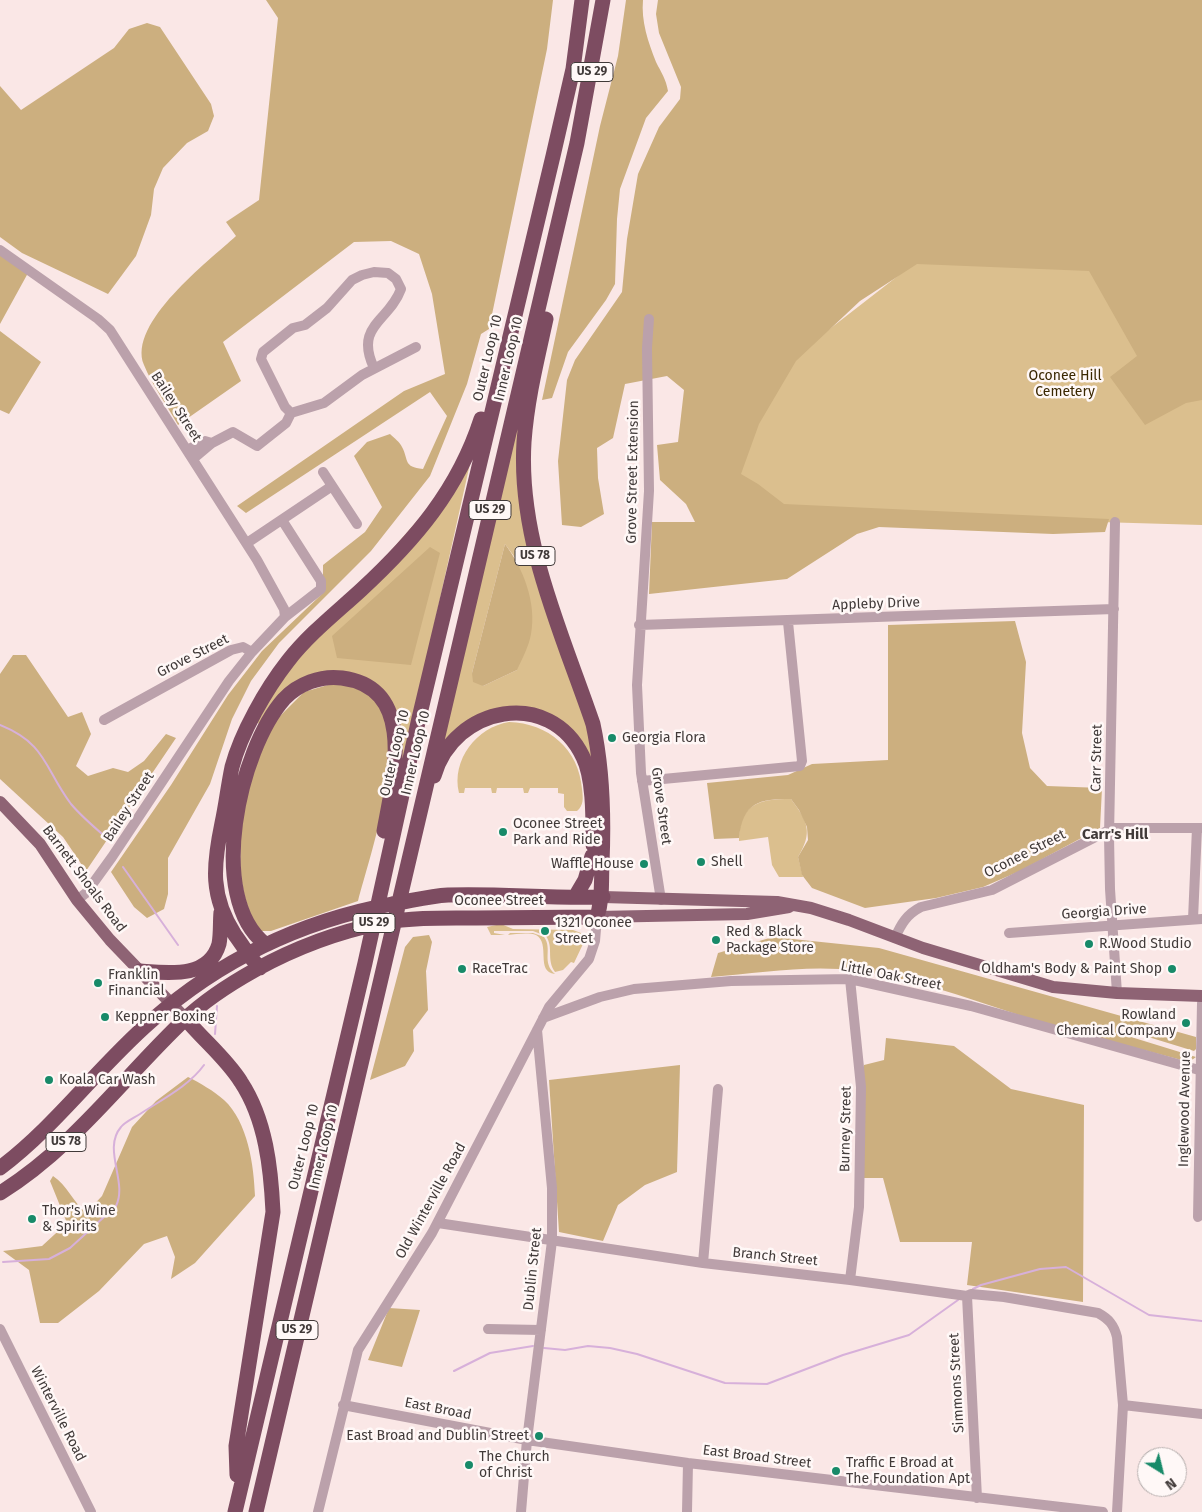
<!DOCTYPE html>
<style>
body{margin:0}
#map{position:relative;width:1202px;height:1512px;overflow:hidden;background:#fae7e6;font-family:"Fira Sans",sans-serif}
canvas{display:block}
.north{position:absolute;left:1137px;top:1447px;width:50px;height:50px;box-sizing:border-box;background:#fff8f7;border:1px solid #b3acab;border-radius:50%;rotate:144deg;font-size:14px;font-weight:700;line-height:20px;text-align:center;color:#413a39}
.north::after{content:'';display:block;margin:auto;width:18px;height:22px;background:#188a69;clip-path:polygon(50% 0,100% 100%,50% 72%,0 100%)}
</style>
<div id="map">
<canvas width="1202" height="1512"></canvas>
<div class="north">N</div>
</div>
<script>
const g = document.querySelector('canvas').getContext('2d');
g.lineJoin = 'round';
function fill(path, color) {
  g.fillStyle = color;
  g.fill(path, 'evenodd');
}
function stroke(path, color, width, dash) {
  g.strokeStyle = color;
  g.lineWidth = width;
  g.lineCap = dash ? 'butt' : 'round';
  g.setLineDash(dash || []);
  g.stroke(path);
}
function write(font, color, halo, rows, align = 'center') {
  g.font = font + ' "Fira Sans",sans-serif';
  g.lineWidth = 5;
  g.setLineDash([]);
  g.textBaseline = 'middle';
  g.strokeStyle = halo;
  g.fillStyle = color;
  for (const [text, x, y, turn = 0] of rows) {
    g.save();
    g.translate(x, y);
    g.rotate((+turn || 0) * Math.PI / 180);
    g.textAlign = isNaN(turn) ? turn : align;
    if (halo) g.strokeText(text, 0, 0);
    g.fillText(text, 0, 0);
    g.restore();
  }
}
fill(new Path2D(`
 M1202,183V525L756,512L697,432L921,258Z
 M525,382L518,456L598,772L582,747L524,710L446,743L443,739ZM505,544L516,559L519,570L517,670L483,686L472,673Z
 M471,459L401,774L400,734L316,675L261,725L256,722L285,672Z
 M509,722C548,723 579,749 582,789C583,798 584,805 577,811H567L564,807V794L558,793V788H530L528,793H524L523,788H497L496,793H492L491,788H465L464,793H459C451,760 477,727 509,722Z
 M791,799C808,822 813,832 798,857L803,877H779L772,865L768,837L739,841C739,804 758,799 791,799Z
 M501,924L513,929L573,930L581,933L583,944L574,963L571,962L563,970L555,972C546,959 554,948 546,936L533,931H494V933L505,935H491L487,927Z
 M510,933H533L544,937C553,949 541,962 555,974C535,972 551,943 536,935C529,932 516,934 508,935Z`), '#dbbf8e');
fill(new Path2D(`
 M266,0H553L547,49L489,329L481,334L467,384L430,476L371,551L279,643L251,681L232,719L210,784L168,858V894L164,909L147,918L134,907L111,872L171,785L228,695L262,651L323,593V565L365,532L382,507L354,456L367,442L390,434C394,438 400,442 402,447C409,460 403,467 423,469L447,416L430,392L246,513L237,506L404,391L445,374L432,294L419,254L391,241L354,242L223,342L241,381L178,425C167,405 152,385 144,365C127,323 209,261 236,236L226,222L259,200L278,18Z
 M626,0H643C641,21 648,42 656,62C661,72 666,79 668,91L646,118L620,189L617,219L615,284L606,300L568,352L552,398L542,400L600,126L618,56Z
 M658,0H1202V400L1186,403L1145,425L1110,377L1137,356L1089,271L917,264L860,301L796,361L759,424L741,474L758,484L784,504L1109,519L1105,532L1053,534L879,527L857,534L787,579L649,594L652,522H695L686,504L660,480L657,445L678,442L684,390L667,376L625,384L613,438L597,448L598,478L604,514L581,527L562,525L558,461L567,380L575,360L622,292L627,239L638,174L659,127L680,99L681,87L659,33L656,14Z
 M147,23L160,27L211,104L214,116L208,131L187,143L163,168L154,189L151,215L136,256L108,294L22,253L0,237V86L21,110L114,48L129,29Z
 M0,254L28,273L0,324Z
 M0,331L41,362L9,414L0,410Z
 M505,544C523,568 537,603 531,634C529,646 522,659 517,670L483,686L473,682L472,673Z
 M430,547L440,553L411,665L337,658L332,636Z
 M1015,621L1026,662L1022,733L1030,768L1047,786L1102,788L1100,828L1020,871L983,887L936,898L865,908L812,888L802,875L798,857L808,840L807,827L799,810L791,799C759,799 743,802 739,838L714,839L707,783L788,775L812,764L888,760V625Z
 M13,655H26L68,717L82,712L91,734L76,766L88,776L113,768L128,772L144,761L166,734L176,738L86,871L63,837L0,779V674Z
 M338,682C354,688 370,692 380,707C407,749 370,855 358,901L271,931H256L245,898L240,873L241,825L256,755L278,718L304,692Z
 M429,935L432,942L426,971L428,1010L413,1030L414,1051L405,1066L370,1080L405,947L413,937Z
 M773,937L879,948L1196,1037V1049L1194,1051L1119,1028L1118,1033L1196,1057L1189,1062C1136,1048 1083,1034 1031,1019C975,1001 918,979 859,971C811,964 760,973 711,977L718,953Z
 M886,1038L954,1046L1011,1089L1084,1105L1083,1302L967,1285L972,1242H900L883,1178H863L864,1065L884,1060Z
 M680,1065L677,1172L645,1185L618,1205L603,1241L559,1232L549,1080Z
 M188,1077C200,1083 214,1091 224,1100C248,1122 254,1166 255,1196L195,1263L171,1279L175,1257L167,1236L144,1244L99,1291L58,1323H40L29,1270L3,1251L42,1246L67,1223L50,1181L53,1176C67,1185 73,1202 86,1213L102,1196L132,1127L156,1101Z
 M389,1308L420,1310L402,1367L368,1360Z`), '#ccaf7f');
stroke(new Path2D(`
 M0,725C47,744 44,768 71,804C82,817 95,828 108,839
 M123,867L178,945
 M215,1034L217,1006
 M3,1262L49,1259L70,1248L116,1206C128,1182 102,1149 121,1127C125,1122 134,1118 140,1114C161,1100 189,1086 204,1065
 M973,1289L981,1285L1040,1269L1066,1267L1149,1315L1202,1321
 M544,1348L565,1350L588,1346L610,1348L637,1354L725,1383L767,1384L843,1355L909,1335L958,1300
 M454,1371L490,1353L533,1346`), '#d7b0da', 2);
stroke(new Path2D(`
 M0,250L98,319L110,330L257,560L284,609L285,617
 M649,319L647,348L649,491L637,685L641,773L661,900
 M291,413L324,403L362,375L416,347
 M187,450L205,441L212,443
 M193,459L212,443L233,432L257,446L286,423L291,413L285,407L261,359L263,352L293,328L305,325L327,308L352,280L362,275L374,272L388,273L396,279L401,289C389,322 354,325 374,368
 M323,472L357,524
 M1115,522L1109,836L1110,889L1117,993
 M247,543L332,486
 M639,625L1114,609
 M104,720L231,650L243,647L252,652
 M642,781L800,766L802,761L788,622
 M77,900L86,893L112,857L229,681L252,652L285,617L321,589V581L282,520
 M1193,919L1197,828
 M1009,933L1202,919
 M895,938C901,924 907,914 921,907L992,890L1113,828H1202
 M850,979L861,1087L859,1207L850,1280
 M543,1018L600,997L634,989L731,981L850,979L971,1006L1199,1070
 M1198,1217L1202,1003
 M438,1223L703,1263L850,1280L967,1296L971,1294L1004,1297L1098,1313C1109,1319 1114,1325 1117,1337L1123,1405L1117,1512
 M703,1263L718,1089
 M967,1296L977,1498
 M0,1329L91,1512
 M488,1329L541,1330
 M343,1405L527,1440L688,1463L1103,1512
 M1123,1405L1202,1414
 M318,1512L358,1350L432,1233L549,1007L589,959L595,941L597,917
 M521,1512L527,1440L552,1241V1188L537,1030
 M687,1512L688,1463`), '#bba1ab', 10);
stroke(new Path2D(`
 M0,802L40,844L77,900L110,940L185,1018
 M603,897L777,902L811,908L849,920L923,948L1053,987L1117,993L1202,996
 M597,917L747,914L789,907`), '#8e6374', 12);
stroke(new Path2D(`
 M546,319C537,360 527,400 524,442C518,540 562,633 593,724C603,770 604,816 602,863C601,882 603,898 597,917
 M434,776C454,706 550,687 583,757C594,779 593,820 593,845
 M575,897L585,880L592,856
 M265,944C206,897 239,750 284,699C298,684 321,675 342,678C418,688 393,781 384,831
 M260,968C249,957 244,947 235,935C210,896 213,866 222,823C226,805 228,786 232,767C241,733 266,689 288,661C309,634 336,613 361,590C415,540 458,490 481,419
 M140,971C168,973 209,979 219,944C221,934 220,922 221,912
 M185,1018C203,1040 226,1058 241,1082C266,1120 271,1169 273,1212L236,1446L237,1475
 M0,1168C56,1126 98,1067 151,1021C220,960 302,921 392,904C411,901 429,896 448,895C500,893 551,899 603,897
 M0,1193C73,1148 123,1078 184,1020C205,1000 230,984 255,970C295,948 337,932 382,923C413,917 445,918 476,918C517,918 557,917 597,917
 M235,1512L365,963L419,718L553,156L573,69L582,0
 M256,1512L577,143L603,0`), '#7d4c61', 15);
for (const [x, y, r, color] of [
 [612,738,5,"#188a69"],
 [503,832,5,"#188a69"],
 [701,862,5,"#188a69"],
 [644,864,5,"#188a69"],
 [545,931,5,"#188a69"],
 [716,940,5,"#188a69"],
 [1089,944,5,"#188a69"],
 [462,969,5,"#188a69"],
 [1172,969,5,"#188a69"],
 [98,983,5,"#188a69"],
 [105,1017,5,"#188a69"],
 [1186,1023,5,"#188a69"],
 [49,1080,5,"#188a69"],
 [32,1219,5,"#188a69"],
 [539,1436,5,"#188a69"],
 [469,1465,5,"#188a69"],
 [836,1471,5,"#188a69"]
]) {
  const dot = new Path2D();
  dot.arc(x, y, r, 0, 2 * Math.PI);
  g.fillStyle = color;
  g.fill(dot);
  stroke(dot, '#fff8f7', 2);
}
for (const [x, y, w] of [
 [592,72,42],
 [490,510,42],
 [535,556,40],
 [374,923,42],
 [66,1142,40],
 [297,1330,42]
]) {
  const box = new Path2D();
  box.roundRect(x - w / 2, y - 9.5, w, 19, 4);
  g.fillStyle = '#fff8f7';
  g.fill(box);
  stroke(box, '#413a39', 1);
}
write('bold 12px', '#413a39', null, [
 ["US 29",592,72],
 ["US 29",490,510],
 ["US 78",535,556],
 ["US 29",374,923],
 ["US 78",66,1142],
 ["US 29",297,1330]
]);
write('14px', '#413a39', '#fff8f7', [
 ["Outer Loop 10",488,358,-77],
 ["Inner Loop 10",509,359,-77],
 ["Bailey Street",176,407,57],
 ["Grove Street Extension",633,472,-89],
 ["Appleby Drive",876,604,-2],
 ["Grove Street",193,656,-27],
 ["Outer Loop 10",395,753,-77],
 ["Inner Loop 10",416,753,-77],
 ["Carr Street",1097,758,-89],
 ["Grove Street",661,806,82],
 ["Bailey Street",129,807,-57],
 ["Oconee Street",1025,854,-27],
 ["Barnett Shoals Road",84,879,53],
 ["Oconee Street",499,901],
 ["Georgia Drive",1104,912,-4],
 ["Little Oak Street",891,976,11],
 ["Inglewood Avenue",1185,1109,-89],
 ["Burney Street",846,1129,-89],
 ["Outer Loop 10",304,1147,-76],
 ["Inner Loop 10",324,1147,-77],
 ["Old Winterville Road",431,1201,-61],
 ["Branch Street",775,1257,6],
 ["Dublin Street",533,1269,-84],
 ["Simmons Street",957,1383,-93],
 ["East Broad",438,1409,11],
 ["Winterville Road",58,1414,63],
 ["East Broad Street",757,1457,7]
]);
write('14px', '#3a2700', '#fff8f7', [
 ["Oconee Hill",1065,376],
 ["Cemetery",1065,392]
]);
write('14px', '#413a39', '#fff8f7', [
 ["Georgia Flora",622,738],
 ["Oconee Street",513,824],
 ["Park and Ride",513,840],
 ["Shell",711,862],
 ["Waffle House",634,864,"right"],
 ["1321 Oconee",555,923],
 ["Street",555,939],
 ["Red & Black",726,932],
 ["Package Store",726,948],
 ["R.Wood Studio",1099,944],
 ["RaceTrac",472,969],
 ["Oldham's Body & Paint Shop",1162,969,"right"],
 ["Franklin",108,975],
 ["Financial",108,991],
 ["Rowland",1176,1015,"right"],
 ["Chemical Company",1176,1031,"right"],
 ["Keppner Boxing",115,1017],
 ["Koala Car Wash",59,1080],
 ["Thor's Wine",42,1211],
 ["& Spirits",42,1227],
 ["East Broad and Dublin Street",529,1436,"right"],
 ["The Church",479,1457],
 ["of Christ",479,1473],
 ["Traffic E Broad at",846,1463],
 ["The Foundation Apt",846,1479]
], 'left');
write('bold 15px', '#413a39', '#fff8f7', [
 ["Carr's Hill",1115,835]
]);
</script>
